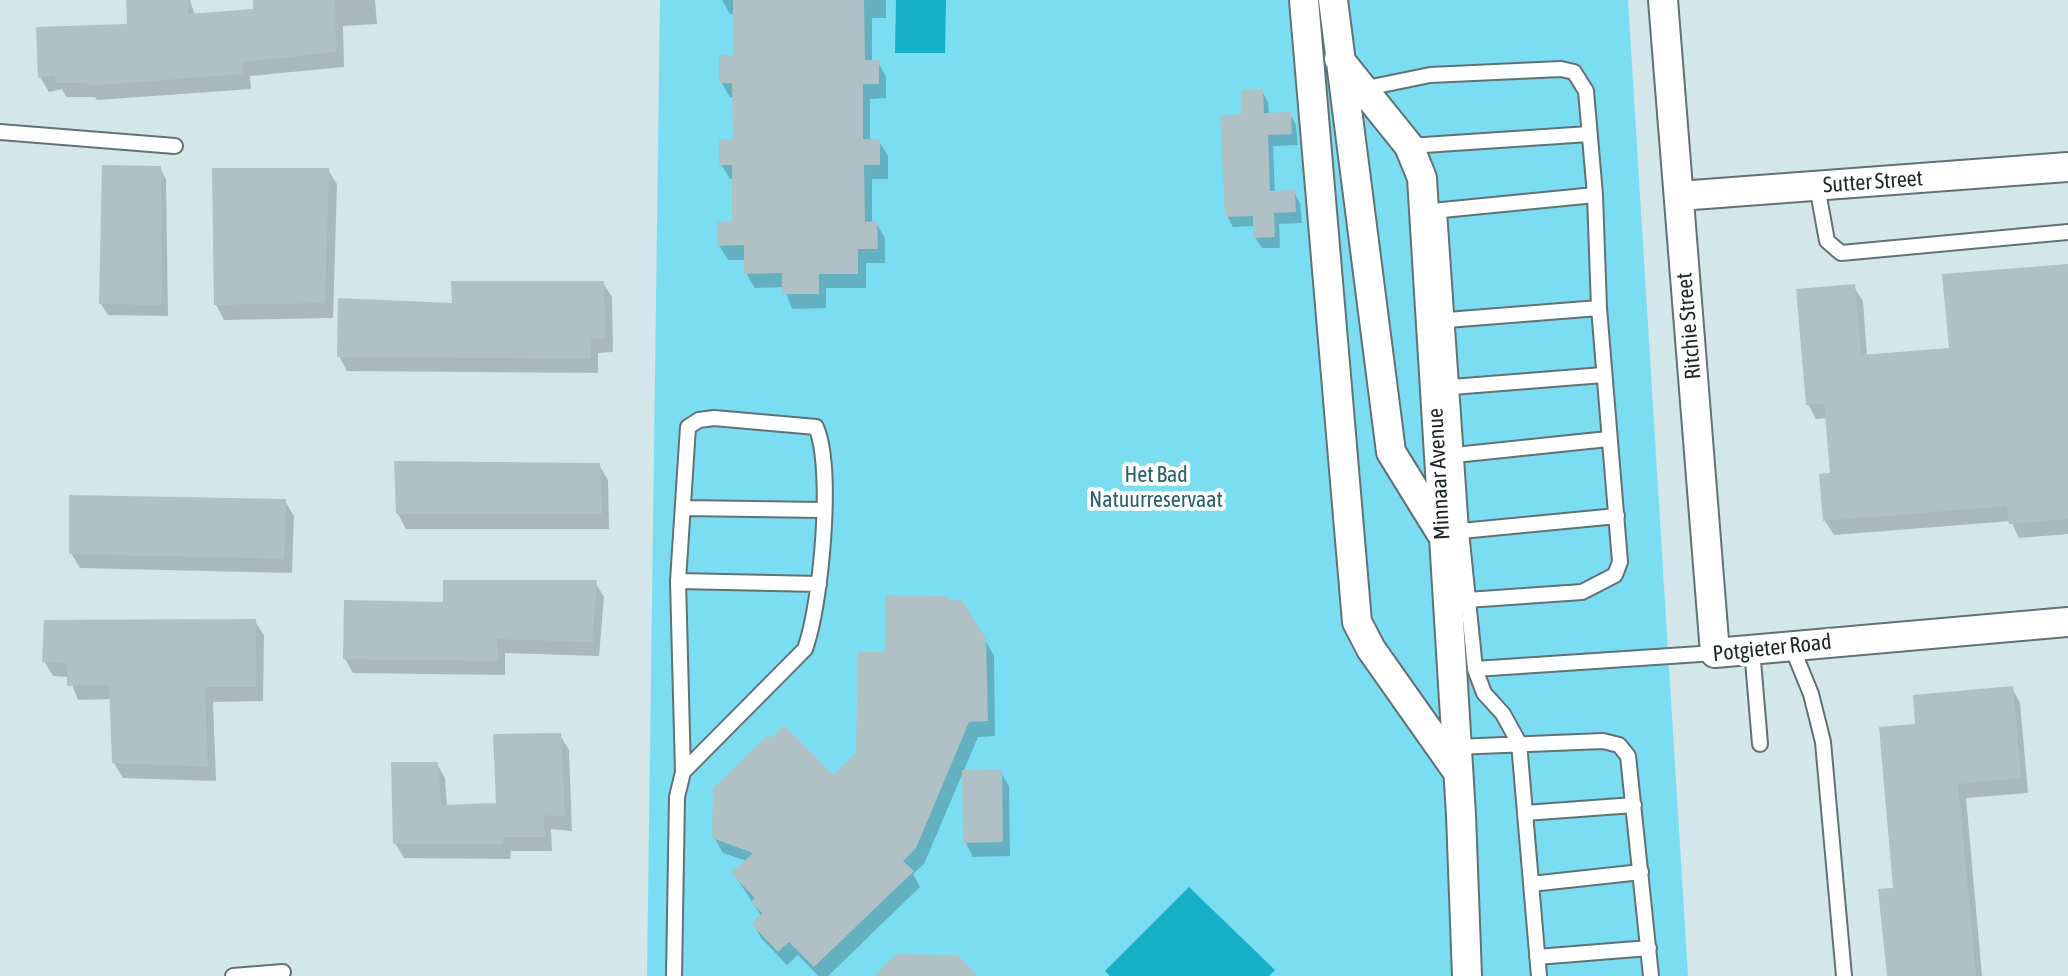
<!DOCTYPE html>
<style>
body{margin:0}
canvas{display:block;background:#d3e6ea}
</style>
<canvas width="2068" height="976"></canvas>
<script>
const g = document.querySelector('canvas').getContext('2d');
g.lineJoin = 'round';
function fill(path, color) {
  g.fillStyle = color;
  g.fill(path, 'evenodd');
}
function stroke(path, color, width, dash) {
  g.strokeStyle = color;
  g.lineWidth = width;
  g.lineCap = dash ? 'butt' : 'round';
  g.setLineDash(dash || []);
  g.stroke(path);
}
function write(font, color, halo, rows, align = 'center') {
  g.font = font + ' "Asap Condensed",sans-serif';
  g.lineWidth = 8;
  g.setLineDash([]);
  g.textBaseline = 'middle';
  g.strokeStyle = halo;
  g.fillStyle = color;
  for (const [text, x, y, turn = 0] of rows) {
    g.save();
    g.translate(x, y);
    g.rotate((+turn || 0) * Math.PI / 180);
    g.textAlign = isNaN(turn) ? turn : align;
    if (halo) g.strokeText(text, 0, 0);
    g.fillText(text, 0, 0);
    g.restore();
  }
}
fill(new Path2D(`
 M660,0H1628L1688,976H647Z`), '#7bddf1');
fill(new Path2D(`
 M896,0H946L945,53H895Z
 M1189,887L1275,970L1269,976H1110L1105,971Z`), '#15afc8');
fill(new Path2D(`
 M129,0H190L195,16L256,11L255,0H375L377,24L343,26L344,67L250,76L251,89L97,100L95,97H66L62,89L49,92L40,77L129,26Z
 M722,0H886V18H872V62H878L886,77V98L870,99V141H879L888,156V179H872V223H876L885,238V263H866V288H826V308L792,309L784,287L755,288L746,273V260H728L719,245L734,224V179H730L721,164L735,141L734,97H730L721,82L735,57V14H730Z
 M1262,91L1268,102L1269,115L1290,114L1296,125L1298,145L1273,146L1275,193L1294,192L1300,203L1302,223L1279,224L1280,248H1262L1255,237V226L1233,227L1227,216L1244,116Z
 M160,168L166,179L168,316L108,315L101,304Z
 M328,170L337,184L333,318L224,320L216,305Z
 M2068,266V534L2019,538L2011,521L1834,535L1825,521L1832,475L1827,418L1816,419L1808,404L1854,287L1863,301L1867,357L1951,350Z
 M603,283L612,297L613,352L598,353V373L347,371L339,356L454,305Z
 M599,465L608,480L609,529H406L398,514Z
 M285,501L294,516L292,573L80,568L71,553Z
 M595,582L604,597L599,656L505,653V675L353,673L345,659L445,604Z
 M948,602L985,640L994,656L995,736L978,737L924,864L913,874L920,887L828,976H818L798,955L787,965L762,939L753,924L762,917L734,874L747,861L723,853L714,837L832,778L858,754L887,654Z
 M255,621L264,635L263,701L213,702L216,781L123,778L114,763L111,699L78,700L69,677L53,676L44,661Z
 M2012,688L2020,703L2028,793L1966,798L1982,976H1889L1896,890L1918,726Z
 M560,735L569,750L572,831L551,829L552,851H511L510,859L404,858L395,843L437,764L445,778L447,807L498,805Z
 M1000,771L1009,786L1010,856L973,857L965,842Z`), '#0003');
fill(new Path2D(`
 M126,0H188V14L253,9V0H335L336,52L243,62V74L87,86V83H55V75L38,78L36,27L127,24Z
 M733,0H864L865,60H879V84H863V139H880V165H864L865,222L877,221L878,249H858V274H819V294H782V273L744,274V245L717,246V222H732V165H719V139H733L732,83H719V55H733Z
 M1263,89L1264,113L1291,112L1292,134L1268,135L1270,191L1295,190L1296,212L1274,213L1275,237L1253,238V216L1225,217L1220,115L1242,114L1241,90Z
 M102,165L161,166L162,305L99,304Z
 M212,168H329L325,303L214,305Z
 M2068,264V519L2009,524L2007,506L1823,521L1819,474L1830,473L1824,403L1806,405L1796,289L1855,284L1861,355L1949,348L1942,274Z
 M451,281H604L605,338L591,339V359L337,357L338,298L452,303Z
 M394,461L600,463L602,514H396Z
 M69,495L286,499L284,559L69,554Z
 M443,580H597L592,642L497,639L498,661L343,659L344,600L443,602Z
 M885,595L947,596V600H962L986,639L988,721L969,722L916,848L903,861L914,871L814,967L789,942L778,952L751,924L762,913L751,902L755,898L731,873L753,853L712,838L713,788L768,735L771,738L784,725L833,775L856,753L858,652H885Z
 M256,619V687H205L208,767L112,763L109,685L67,686V663L42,662L44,620Z
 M2013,686L2021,778L1958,784L1976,976H1887L1878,889L1893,888L1879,727L1915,724L1913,695Z
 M561,733L565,817L544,815L545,837H503V844H393L391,762H438L441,805L496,803L493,734Z
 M1002,769L1003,842L963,843L962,770Z
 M896,954L958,955L978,976H874Z`), '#afc1c5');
const lane = new Path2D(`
 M1362,89L1430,75L1561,69L1574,72L1586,91L1595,195L1599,308L1620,562L1615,575L1582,592L1467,600
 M0,132L175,146
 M1409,146L1589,134
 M1817,186L1827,241L1841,253L2068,232
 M1432,211L1595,195
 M1439,211L1461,531L1475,669L1484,693L1503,714L1519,743L1539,976
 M1447,320L1599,308
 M1452,387L1603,375
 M1455,455L1608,439
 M683,508L822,510
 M1461,531L1617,516
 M678,581L819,584
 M1791,645L1811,694L1823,742L1844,976
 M1752,649L1760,744
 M1475,669L1715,653
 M1455,747L1603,741L1619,745L1628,756L1651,976
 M1525,813L1634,805
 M1531,884L1641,872
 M1537,957L1649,948
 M233,976L283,972
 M674,976L677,797L683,772L805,649C821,606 834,468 816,427L714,418L699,420L688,427L678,581L683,772`);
const street = new Path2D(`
 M1304,0L1357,622L1371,649L1457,771
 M1333,0L1391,452L1441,533
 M1663,0L1715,653L2068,622
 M1339,59L1409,146L1422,178L1461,815L1467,976
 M1679,196L2068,167`);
stroke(lane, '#617175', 18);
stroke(street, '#617175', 32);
stroke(lane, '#fff', 14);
stroke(street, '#fff', 28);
write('22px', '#1f2627', '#fff', [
 ["Sutter Street",1873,182,-4],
 ["Ritchie Street",1689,326,-95],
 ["Minnaar Avenue",1439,474,-93],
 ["Potgieter Road",1772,648,-6]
]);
write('22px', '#29606a', '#fff', [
 ["Het Bad",1156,475],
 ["Natuurreservaat",1156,500]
]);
</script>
